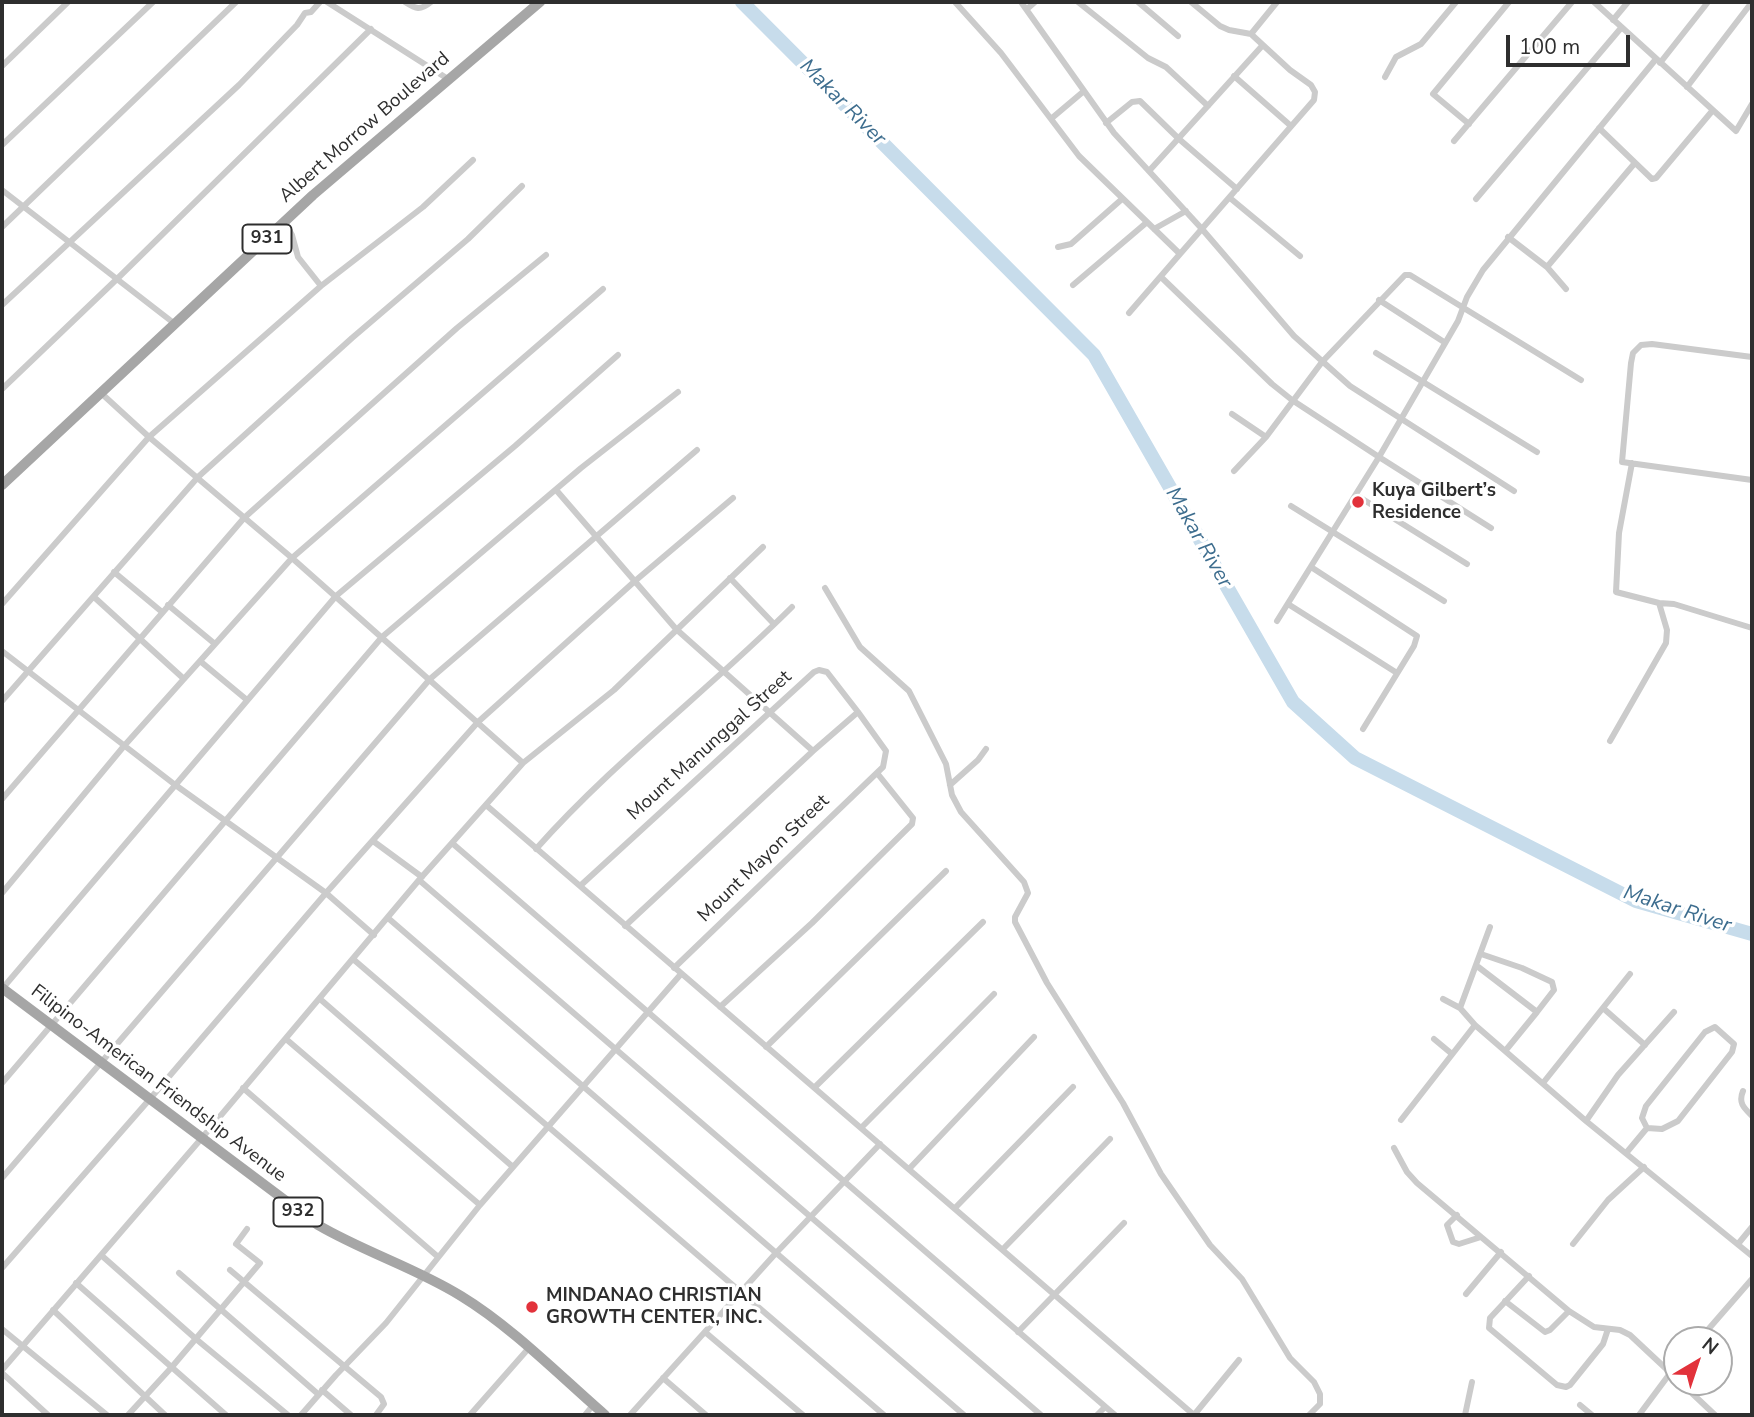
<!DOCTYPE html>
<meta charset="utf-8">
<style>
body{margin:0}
#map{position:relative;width:1754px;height:1417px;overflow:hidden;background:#fff;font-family:"Nunito Sans",sans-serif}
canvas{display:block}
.frame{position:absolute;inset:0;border:4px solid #2e2e2e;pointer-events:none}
.north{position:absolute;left:1663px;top:1326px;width:70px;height:70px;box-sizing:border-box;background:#fff;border:2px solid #ababab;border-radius:50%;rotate:39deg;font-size:19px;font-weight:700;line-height:28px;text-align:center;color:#2e2e2e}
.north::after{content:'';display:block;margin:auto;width:24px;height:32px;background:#e2323b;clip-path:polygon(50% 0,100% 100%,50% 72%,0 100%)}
.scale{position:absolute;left:1506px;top:35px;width:124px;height:32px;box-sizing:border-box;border:4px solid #2e2e2e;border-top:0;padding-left:9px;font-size:21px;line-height:24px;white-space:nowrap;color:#2e2e2e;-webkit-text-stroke:5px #fff;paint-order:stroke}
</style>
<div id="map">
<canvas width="1754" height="1417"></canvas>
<div class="frame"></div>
<div class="north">N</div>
<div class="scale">100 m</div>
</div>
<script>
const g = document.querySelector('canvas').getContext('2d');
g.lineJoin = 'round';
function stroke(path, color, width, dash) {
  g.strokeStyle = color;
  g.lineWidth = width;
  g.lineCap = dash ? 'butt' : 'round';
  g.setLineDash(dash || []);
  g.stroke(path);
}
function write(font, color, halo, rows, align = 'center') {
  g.font = font + ' "Nunito Sans",sans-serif';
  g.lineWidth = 7;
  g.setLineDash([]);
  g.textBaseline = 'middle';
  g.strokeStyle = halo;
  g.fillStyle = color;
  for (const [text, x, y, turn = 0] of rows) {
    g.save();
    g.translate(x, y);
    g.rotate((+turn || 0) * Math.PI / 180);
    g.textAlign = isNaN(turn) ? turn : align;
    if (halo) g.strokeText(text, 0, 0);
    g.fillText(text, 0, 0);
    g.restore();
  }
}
stroke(new Path2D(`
 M742,2L1094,355L1293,702L1355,758L1636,901L1752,934`), '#c7dceb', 14);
stroke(new Path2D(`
 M327,2L448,79
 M405,2C416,9 420,11 431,2
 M955,2L1001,53L1079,156L1180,254L1314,100L1315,92L1311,85L1290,70L1251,34L1229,30L1220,26L1191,2
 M1021,2L1114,133L1202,229L1294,336L1350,386L1514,491
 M1078,2L1148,58L1166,67L1208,106
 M1138,2L1178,36
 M1594,2L1736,131L1752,104
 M1027,9L1035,2
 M1613,20L1628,2
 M1251,34L1277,2
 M1660,63L1708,2
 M2,66L68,2
 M1234,76L1291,126
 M1385,77L1396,57L1421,44L1456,2
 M1687,87L1752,2
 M1052,118L1084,91
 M1106,123L1132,102L1140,101L1179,139L1237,189
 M1469,124L1433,94L1509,2
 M1599,128L1652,179L1656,178L1713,110
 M1454,141L1572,2
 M2,145L153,2
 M1149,171L1262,46
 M2,190L175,324
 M1230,198L1300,256
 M1476,199L1621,28
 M285,223L292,235L298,257L321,286
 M2,227L236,2
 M1154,229L1186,211
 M1508,237L1547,267L1634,164
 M1058,247L1071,244L1122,199
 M1547,267L1566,289
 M1161,277L1272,384L1292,400L1379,457L1277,621
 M1073,285L1146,223
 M1379,300L1444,342
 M2,305L239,85L297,25L305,13L311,12L320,2
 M1129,313L1180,254
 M1376,353L1537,452
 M1752,357L1652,344L1641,345L1633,353L1631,363L1622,462L1752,480
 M2,389L118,278L371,29
 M101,393L149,437L292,558L523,763
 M1232,414L1266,437
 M1632,463L1619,533L1616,592L1659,603L1674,604L1752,628
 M1234,471L1266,437L1322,362L1405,275H1410L1581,380
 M557,491L676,629L813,751
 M1356,495L1467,564
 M1291,506L1444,601
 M1491,528L1379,457L1458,321L1467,297L1483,270L1656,59
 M1311,567L1417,636L1414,646L1363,729
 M114,572L162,612
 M730,578L774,624
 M825,588L860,647L909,691L946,764L952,795L961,812L1024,882L1028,893L1015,917V922L1047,983L1123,1103L1161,1174L1210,1245L1242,1279L1290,1358L1314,1382L1320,1394V1404L1309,1415
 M94,597L184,679
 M2,604L149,437L321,286L423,207L473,160
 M1288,604L1397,673
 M168,605L215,644
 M2,651L174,784L326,893L374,935
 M200,661L247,700
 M2,701L198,477L352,338L468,239L522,186
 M1610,741L1666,643L1667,630L1659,603
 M950,785L978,760L986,749
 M2,799L244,518L457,328L546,255
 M486,805L1194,1415
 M373,841L422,877
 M452,843L1115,1415
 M536,849C614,761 709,690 792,607
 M419,880L1041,1415
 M580,886L814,672L819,670L827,672L858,712
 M2,893L124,746L292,558L603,289
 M388,918L964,1415
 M625,926L813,751L858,712L886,751L883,767L674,968
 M1481,954L1522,968L1552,982L1554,990L1537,1012
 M353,959L884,1415
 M1477,966L1537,1012L1506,1050
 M2,989L336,596L515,446L618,355
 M320,999L513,1167
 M1443,999L1460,1008L1475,1025L1586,1121L1752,1256
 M720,1007L812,923L912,824L913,818L877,773
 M1460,1008L1490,927
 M1603,1008L1645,1045
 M1715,1027L1734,1044L1732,1052L1678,1121L1662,1129L1647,1128L1642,1118L1646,1106L1705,1032Z
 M286,1039L480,1205
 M1434,1039L1452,1054
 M766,1047L946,871
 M2,1083L382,637L581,468L678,392
 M1543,1083L1630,974
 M815,1087L983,922
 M243,1088L437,1256
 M1743,1091C1738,1103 1744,1108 1752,1116
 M1401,1120L1475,1025
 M1586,1121L1618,1075L1674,1012
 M861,1128L994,994
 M1394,1148L1407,1172L1417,1183L1569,1311L1594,1327L1620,1330L1630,1335L1677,1379
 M1627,1152L1647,1128
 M909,1169L1034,1037
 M2,1178L430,679L697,450
 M955,1208L1073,1087
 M1457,1215L1447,1225L1453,1242L1459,1244L1481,1237
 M1573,1244L1608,1200L1644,1167
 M1738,1244L1752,1227
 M1003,1249L1110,1139
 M101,1255L196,1339L288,1415
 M2,1268L149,1100L326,893L478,722L635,581L733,498
 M230,1270L381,1397L384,1404L376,1415
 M179,1273L318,1394
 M1529,1276L1490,1318L1489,1328L1557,1385L1566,1387L1570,1385L1603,1344L1608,1329
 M76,1283L226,1415
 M1466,1294L1501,1252
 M1505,1301L1545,1332L1550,1330L1569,1311
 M53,1310L165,1415
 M2,1329L107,1415
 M705,1332L803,1415
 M1018,1332L1124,1223
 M1699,1340L1752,1279
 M2,1370L201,1139L419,880L523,763L614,690L763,547
 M2,1373L48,1415
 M663,1378L706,1415
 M1680,1382L1715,1415
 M322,1390L351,1415
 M1580,1405L1592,1415
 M128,1415L171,1368L260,1263L236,1244L247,1229
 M301,1415L336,1375L386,1323L480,1205L681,974
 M470,1415L528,1349
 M585,1415L593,1405
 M630,1415L776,1253L880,1144
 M1097,1415L1105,1407
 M1194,1415L1239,1360
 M1465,1415L1472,1382
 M1639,1415L1671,1372`), '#cbcbcb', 6);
stroke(new Path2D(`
 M2,485L313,195L540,2
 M2,988L318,1225C364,1252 416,1268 461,1296C512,1327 560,1376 605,1415`), '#a6a6a6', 10);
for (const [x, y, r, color] of [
 [1358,502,7,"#e2323b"],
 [532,1307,7,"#e2323b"]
]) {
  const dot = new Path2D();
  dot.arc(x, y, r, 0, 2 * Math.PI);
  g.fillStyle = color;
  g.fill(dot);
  stroke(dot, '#fff', 2.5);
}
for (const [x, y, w] of [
 [267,239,49],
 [298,1212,49]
]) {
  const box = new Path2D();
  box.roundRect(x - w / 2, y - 14.5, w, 29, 5);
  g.fillStyle = '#fff';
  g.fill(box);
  stroke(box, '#2e2e2e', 2);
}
write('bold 18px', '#2e2e2e', null, [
 ["931",267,239],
 ["932",298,1212]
]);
write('19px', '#2e2e2e', '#fff', [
 ["Albert Morrow Boulevard",365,128,-41],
 ["Mount Manunggal Street",710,746,-42],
 ["Mount Mayon Street",764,859,-44],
 ["Filipino-American Friendship Avenue",158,1084,37]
]);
write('bold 19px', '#2e2e2e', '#fff', [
 ["Kuya Gilbert’s",1372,491],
 ["Residence",1372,513],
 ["MINDANAO CHRISTIAN",546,1296],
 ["GROWTH CENTER, INC.",546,1318]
], 'left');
write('italic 21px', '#3d6d8e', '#fff', [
 ["Makar River",842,103,45],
 ["Makar River",1198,538,60],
 ["Makar River",1677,910,18]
]);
</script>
